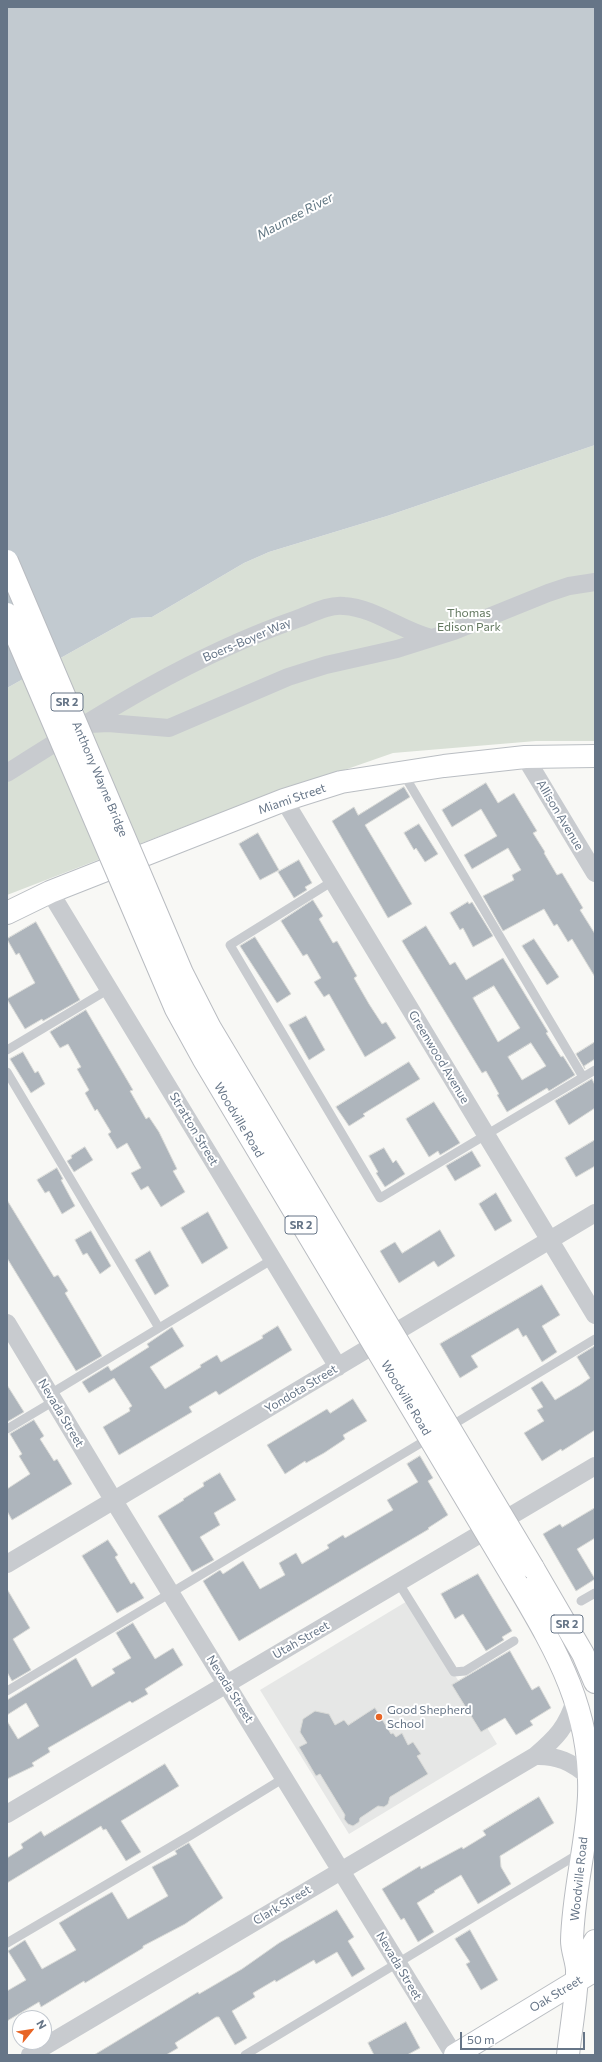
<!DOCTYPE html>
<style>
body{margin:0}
#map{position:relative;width:602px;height:2062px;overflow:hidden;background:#f8f8f5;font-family:Commissioner,sans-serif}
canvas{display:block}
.frame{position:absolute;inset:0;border:8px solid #667587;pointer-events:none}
.north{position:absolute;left:12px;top:2010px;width:40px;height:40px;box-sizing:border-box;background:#fff;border:1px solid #c2c8cf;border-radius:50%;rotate:60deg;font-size:11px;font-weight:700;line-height:16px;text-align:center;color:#667587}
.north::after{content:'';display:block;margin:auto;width:14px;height:18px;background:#e86525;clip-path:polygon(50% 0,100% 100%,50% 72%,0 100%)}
.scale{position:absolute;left:460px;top:2032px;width:125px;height:18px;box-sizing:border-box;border:2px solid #667587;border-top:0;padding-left:5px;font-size:12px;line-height:14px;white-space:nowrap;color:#667587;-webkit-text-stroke:3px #fff;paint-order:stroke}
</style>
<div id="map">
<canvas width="602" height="2062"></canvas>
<div class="frame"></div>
<div class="north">N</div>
<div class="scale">50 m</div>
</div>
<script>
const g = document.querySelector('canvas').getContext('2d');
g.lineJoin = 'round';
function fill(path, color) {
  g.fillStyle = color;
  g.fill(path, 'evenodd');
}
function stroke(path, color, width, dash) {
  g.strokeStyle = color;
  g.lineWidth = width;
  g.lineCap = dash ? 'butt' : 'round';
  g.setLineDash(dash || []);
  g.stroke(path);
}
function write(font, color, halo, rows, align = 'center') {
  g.font = font + ' Commissioner,sans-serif';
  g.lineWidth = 4;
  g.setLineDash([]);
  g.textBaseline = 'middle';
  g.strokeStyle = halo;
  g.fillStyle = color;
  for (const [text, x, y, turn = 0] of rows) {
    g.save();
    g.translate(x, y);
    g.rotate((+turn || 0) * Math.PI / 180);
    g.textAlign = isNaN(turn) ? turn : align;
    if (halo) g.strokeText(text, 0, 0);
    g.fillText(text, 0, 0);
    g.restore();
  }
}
fill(new Path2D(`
 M409,1600L497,1744L349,1834L260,1690Z`), '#e6e7e6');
fill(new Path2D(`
 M595,445V741H536L393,753L204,819L7,895V688L132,618L152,617L244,563L269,552L387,516Z`), '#d9e0d6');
fill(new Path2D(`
 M7,7H595V445L387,516L269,552L244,563L152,617L132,618L7,688Z`), '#c2cad0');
const building = new Path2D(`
 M486,783L498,803L514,793L537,831L533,833L545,852L544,853L557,875L562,873L583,908L580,910L595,934V977L572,939L568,942L557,924L554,926L544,909L503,931L483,896L514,880L512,875L521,870L508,848L472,869L464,855L497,836L481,809L452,827L442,810Z
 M404,787L410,797L365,825L412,904L388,918L332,821L354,807L358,815Z
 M419,824L438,854L425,862L416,848L414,850L404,833Z
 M258,833L279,870L260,880L239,844Z
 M299,860L312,883L305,887L307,890L294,898L278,872Z
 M313,900L323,916L319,919L333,943L337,941L357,976L354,978L369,1004L382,1024L386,1022L396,1038L365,1057L329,994L324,997L314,982L321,978L307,954L303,956L281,921Z
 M468,902L469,904L472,902L493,936L473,947L463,928L460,930L450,913Z
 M36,922L80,1000L43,1021L42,1019L25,1029L7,999L35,983L19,953L16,955L7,939Z
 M426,926L450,965L455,962L466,980L503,958L548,1032L546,1033L561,1057L563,1056L575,1075L549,1091L547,1088L507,1112L497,1095L499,1094L486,1071L482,1073L402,941ZM494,986L520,1028L498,1042L473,998ZM531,1043L546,1066L522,1080L508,1057Z
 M255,937L291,994L277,1003L240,946Z
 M534,939L559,977L547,985L522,946Z
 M86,1010L133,1090L130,1091L146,1119L149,1117L159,1132L177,1169L173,1171L185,1192L161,1207L148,1186L141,1190L131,1173L141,1168L127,1143L117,1149L108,1134L111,1132L97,1109L95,1111L85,1093L89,1090L77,1069L81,1067L68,1044L60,1048L50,1032Z
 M306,1016L325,1050L309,1060L289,1025Z
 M595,1042V1059L584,1066L585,1069L576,1054Z
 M23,1052L35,1073L38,1071L45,1084L31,1093L10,1059Z
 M409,1062L420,1079L363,1114L365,1116L349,1126L336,1107Z
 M592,1079L595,1085V1108L569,1125L555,1101Z
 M434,1102L460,1143L440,1155L438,1151L429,1157L406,1119Z
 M595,1140V1166L576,1177L565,1158Z
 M85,1147L93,1160L74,1172L67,1161L72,1158L71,1156Z
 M384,1148L393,1163L396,1160L405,1174L385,1187L376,1173L378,1172L369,1156Z
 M472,1151L481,1166L455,1181L446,1166Z
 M57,1168L63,1179L61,1180L75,1206L62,1214L49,1191L45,1193L37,1180Z
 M496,1193L512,1221L495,1231L479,1204Z
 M7,1200L54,1277L58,1275L68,1291L65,1293L102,1356L76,1371L7,1258Z
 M208,1212L228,1248L202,1264L181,1228Z
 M440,1230L455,1256L438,1267L434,1261L399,1283L380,1251L395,1242L402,1253Z
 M91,1231L111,1266L100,1274L87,1253L83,1255L75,1240Z
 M150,1251L169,1286L155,1295L135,1260Z
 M542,1285L560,1315L542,1326L557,1352L542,1362L526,1335L523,1337L518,1328L471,1356L478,1367L460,1378L440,1344Z
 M278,1326L292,1350L219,1395L216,1391L189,1407L192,1412L119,1455L103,1427L130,1411L129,1408L132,1406L114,1378L89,1393L82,1382L108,1366L111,1371L149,1347L147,1344L172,1327L184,1346L150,1367L165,1389L201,1367L200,1365L217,1355L221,1362L263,1338L262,1336Z
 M595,1346V1430L562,1451L561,1449L542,1461L524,1433L544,1421L537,1410L543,1407L531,1388L542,1381L555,1400L580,1385L590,1378L577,1357Z
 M7,1385L24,1412L7,1422Z
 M353,1399L367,1421L343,1435L345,1439L324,1453L306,1463L305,1461L285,1474L267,1445L327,1409L330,1413Z
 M34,1420L44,1436L40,1439L54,1461L57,1459L72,1484L12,1520L7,1511V1489L30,1474L19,1456L22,1454L10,1434Z
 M420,1456L433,1478L428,1481L448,1515L428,1528L429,1529L239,1641L203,1581L220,1570L223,1574L243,1561L260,1589L285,1575L279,1563L296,1553L302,1564L329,1548L327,1545L343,1535L345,1538L393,1510L387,1500L418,1482L407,1464Z
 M220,1473L236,1500L214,1513L220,1525L200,1537L214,1560L192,1572L158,1516L184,1500L183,1499L204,1486L203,1483Z
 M595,1508V1538L577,1549L595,1579L576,1591L543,1534L560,1524L562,1527Z
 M108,1540L118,1555L115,1557L131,1584L134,1582L144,1598L117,1613L82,1556Z
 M478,1574L512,1631L502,1637L504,1640L486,1651L463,1614L455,1619L441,1594Z
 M7,1589L30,1628L13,1639L31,1670L12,1681L7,1672Z
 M133,1623L155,1659L173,1648L183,1665L145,1689L148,1694L132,1703L130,1701L48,1748L50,1752L32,1763L34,1766L7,1779V1721L18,1739L39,1726L26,1703L7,1715V1700L76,1658L92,1687L115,1673L112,1669L131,1658L116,1633Z
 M510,1651L532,1690L539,1686L551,1708L530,1721L533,1725L516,1735L505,1718L481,1732L452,1685Z
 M375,1708L391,1734L393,1733L396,1737L402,1733L408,1745L413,1742L421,1754L417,1756L428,1774L390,1797L388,1804L384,1807L378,1806L360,1818L359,1822L353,1826L348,1824L344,1819L345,1815L320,1774L316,1776L299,1747L307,1743L300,1732L303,1719L315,1711L329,1714L335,1725L344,1720L348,1725Z
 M165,1764L179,1786L121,1821L141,1852L126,1861L106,1829L103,1830L101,1826L7,1883V1858L23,1848L21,1844L41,1831L44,1836Z
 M539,1797L554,1823L500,1856L501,1867L511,1884L478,1904L461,1875L434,1891L435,1892L417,1903L434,1932L418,1942L404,1918L401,1920L382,1889L420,1866L421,1869L462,1847L463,1849L486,1835L483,1831Z
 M189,1843L223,1898L185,1924L143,1946V1948L85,1983L84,1981L41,2007L39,2002L7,2021V1991L26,1980L8,1951L25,1940L42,1969L76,1950L59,1923L84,1908L112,1892L128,1919L168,1896L152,1867L177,1854L175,1851Z
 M337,1910L354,1937L348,1941L365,1969L352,1977L337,1952L316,1964L314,1960L276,1982L275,1980L253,1993L255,1997L232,2011L247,2038L235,2045L219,2017H216L175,2043L178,2048L166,2055H94L198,1992L199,1994L242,1969L279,1943Z
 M470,1930L498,1980L481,1990L466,1964L470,1962L455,1939Z
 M406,2022L420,2048L407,2055H374L368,2043Z`);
fill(building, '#aeb5bc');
stroke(building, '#d9dad7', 1);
const secondary = new Path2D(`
 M7,913L50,892L284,800L341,782L444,766L525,757L595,756
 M455,2055L595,1970`);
const primary = new Path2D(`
 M533,1568L583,1654L595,1682
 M517,1584C558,1653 592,1712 589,1796C587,1844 573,1892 572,1941C572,1952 578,1963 577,1974C576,2001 571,2028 568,2055
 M577,1972L595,1941`);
stroke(secondary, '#babec3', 24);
stroke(primary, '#b9bcc1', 24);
stroke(new Path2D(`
 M403,773L583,1077
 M333,881L230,945L380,1198L595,1070
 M7,1050L109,989
 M7,1072L159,1328
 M50,1394L273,1259
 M449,1427L595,1339
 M7,1429L54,1401
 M398,1582L454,1672L465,1671L514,1641
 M581,1601L595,1593
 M7,1691L431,1437
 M7,1943L191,1835L284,1778
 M245,2055L580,1853`), '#c8cbcf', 9);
stroke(new Path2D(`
 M74,730L90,724L108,723L169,728L288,677L326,665L397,649L454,631L548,593L569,586L595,582
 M525,757L595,873
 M7,773C100,714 193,655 297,619C311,614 329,604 344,606C375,608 400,630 431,638
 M284,800L595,1315
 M50,892L338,1367
 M7,1323L114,1501L454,2055
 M7,1564L595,1213
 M535,1756C557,1755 572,1762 589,1777
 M7,1814L595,1466
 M30,2055L535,1756C556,1738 567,1727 575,1700`), '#c8cbcf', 18);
stroke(secondary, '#fff', 22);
stroke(primary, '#fff', 22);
const primaryBridge = new Path2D(`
 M7,561L182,973L210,1028L533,1568
 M7,614L176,1009L203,1058L517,1584`);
stroke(primaryBridge, '#b9bcc1', 24, []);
stroke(primaryBridge, '#fff', 22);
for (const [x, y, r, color] of [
 [379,1717,4,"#e86525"]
]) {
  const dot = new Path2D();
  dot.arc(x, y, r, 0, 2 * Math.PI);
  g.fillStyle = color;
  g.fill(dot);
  stroke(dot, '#fff', 1.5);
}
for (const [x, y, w] of [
 [67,702,32],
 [301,1225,32],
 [567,1624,32]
]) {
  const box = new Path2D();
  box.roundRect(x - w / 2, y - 9, w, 18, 3);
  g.fillStyle = '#fff';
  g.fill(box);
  stroke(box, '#667587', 1);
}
write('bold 11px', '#667587', null, [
 ["SR 2",67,702],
 ["SR 2",301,1225],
 ["SR 2",567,1624]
]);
write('12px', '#647961', '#fff', [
 ["Thomas",469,613],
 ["Edison Park",469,627]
]);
write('12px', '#667587', '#fff', [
 ["Boers-Boyer Way",247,640,-23],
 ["Anthony Wayne Bridge",100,779,67],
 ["Miami Street",292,799,-19],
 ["Allison Avenue",560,815,59],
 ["Greenwood Avenue",439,1057,59],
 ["Woodville Road",239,1120,59],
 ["Stratton Street",194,1129,59],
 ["Yondota Street",301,1389,-31],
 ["Woodville Road",406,1398,59],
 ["Nevada Street",61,1413,59],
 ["Utah Street",301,1640,-30],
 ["Nevada Street",230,1689,58],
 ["Woodville Road",579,1879,-84],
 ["Clark Street",282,1905,-31],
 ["Nevada Street",399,1966,59],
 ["Oak Street",556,1994,-31]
]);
write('12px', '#667587', '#fff', [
 ["Good Shepherd",387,1710],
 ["School",387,1724]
], 'left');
write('italic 13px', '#627783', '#fff', [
 ["Maumee River",295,216,-28]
]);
</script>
